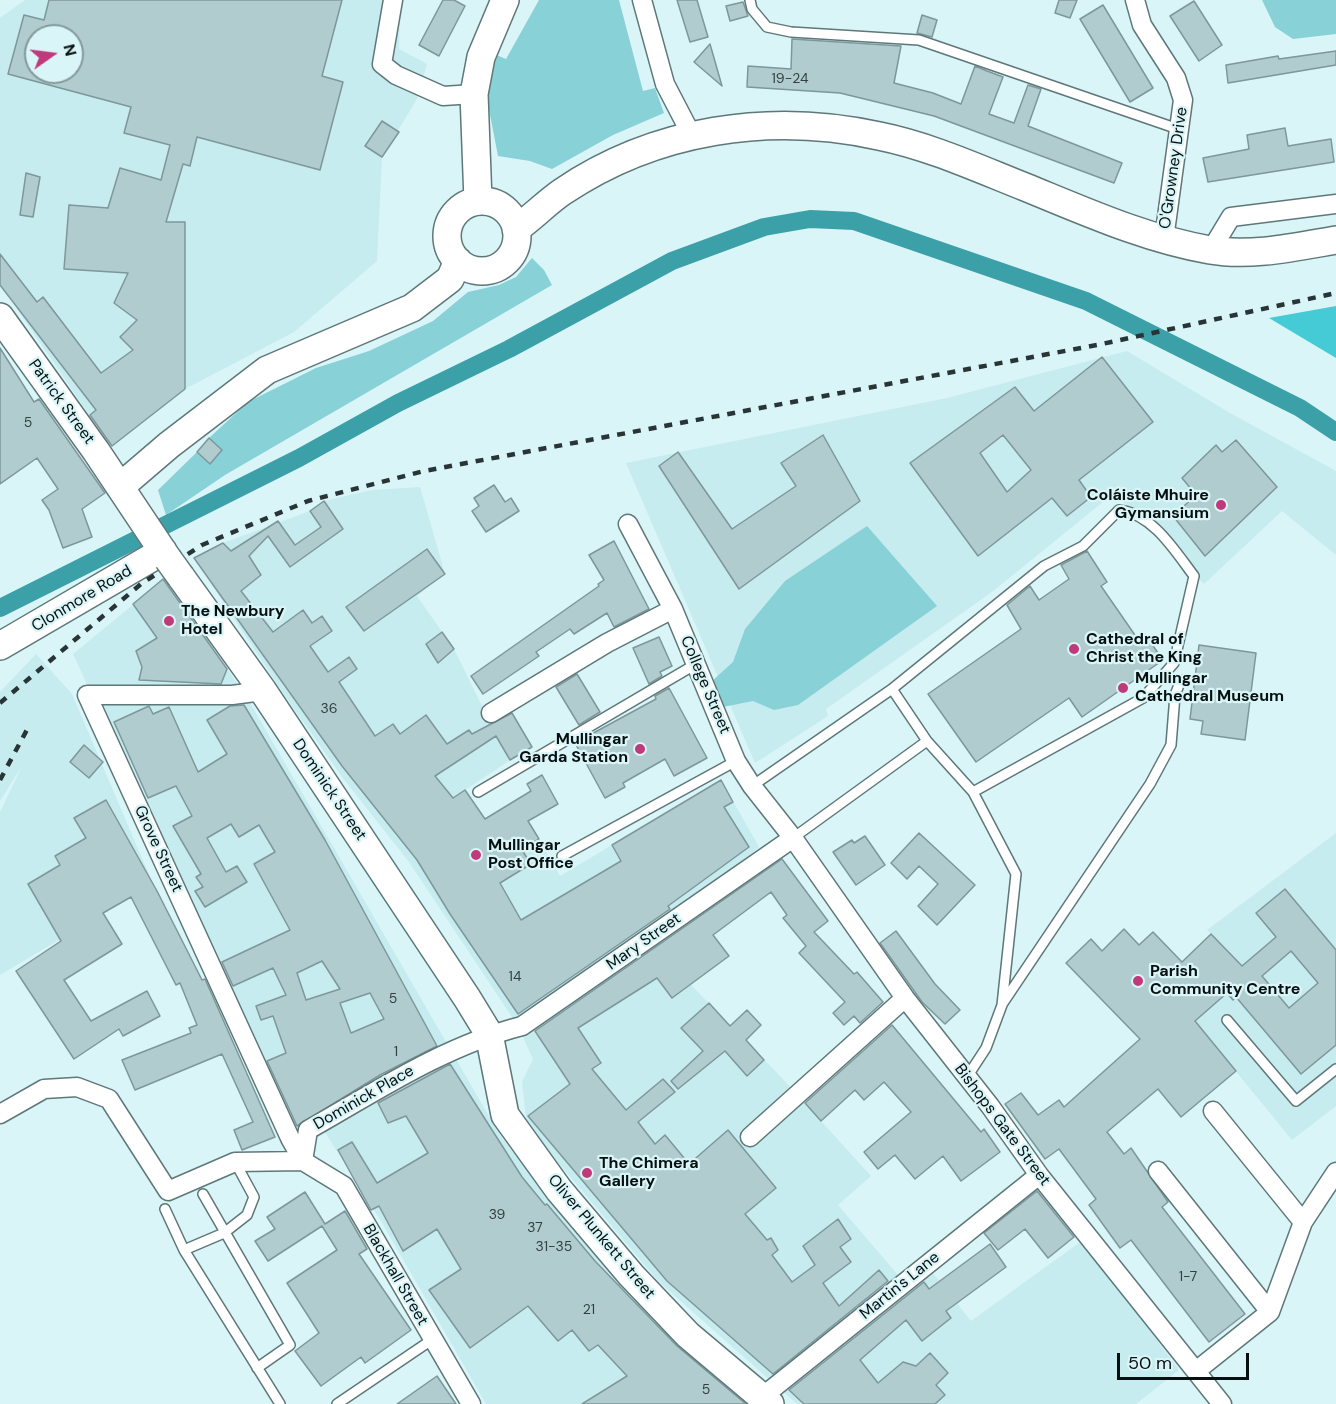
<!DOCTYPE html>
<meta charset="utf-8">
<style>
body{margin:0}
#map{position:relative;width:1336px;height:1404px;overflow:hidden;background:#d9f5f7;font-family:"DM Sans",sans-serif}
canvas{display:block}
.north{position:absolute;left:24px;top:24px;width:60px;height:60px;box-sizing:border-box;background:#d9f5f7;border:2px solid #85999b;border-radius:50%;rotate:76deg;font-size:16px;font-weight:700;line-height:24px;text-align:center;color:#071011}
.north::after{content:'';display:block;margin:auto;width:21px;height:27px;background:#c03a7b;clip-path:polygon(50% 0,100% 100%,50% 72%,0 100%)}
.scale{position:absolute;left:1117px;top:1353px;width:132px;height:27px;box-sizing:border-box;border:3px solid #071011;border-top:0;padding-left:8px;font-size:18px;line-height:21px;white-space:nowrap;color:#071011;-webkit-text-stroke:4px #d9f5f7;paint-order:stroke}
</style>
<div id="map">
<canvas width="1336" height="1404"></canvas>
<div class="north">N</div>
<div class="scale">50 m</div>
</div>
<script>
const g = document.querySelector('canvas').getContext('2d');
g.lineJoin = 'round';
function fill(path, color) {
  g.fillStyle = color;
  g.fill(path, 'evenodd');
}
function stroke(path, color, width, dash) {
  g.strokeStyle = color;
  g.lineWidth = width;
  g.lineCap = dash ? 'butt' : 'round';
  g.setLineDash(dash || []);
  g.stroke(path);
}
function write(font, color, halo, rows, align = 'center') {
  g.font = font + ' "DM Sans",sans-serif';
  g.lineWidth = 4.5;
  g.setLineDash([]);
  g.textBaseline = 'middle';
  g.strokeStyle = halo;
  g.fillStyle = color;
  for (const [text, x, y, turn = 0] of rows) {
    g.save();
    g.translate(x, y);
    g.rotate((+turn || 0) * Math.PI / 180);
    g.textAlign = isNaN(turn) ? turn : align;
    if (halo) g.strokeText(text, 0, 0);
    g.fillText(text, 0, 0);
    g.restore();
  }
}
fill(new Path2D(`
 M25,0H400L399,49L427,64L417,99L382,157L377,261L294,332L185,389L111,447L0,284V18ZM36,36H72V72H36Z
 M1127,351L1230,413L1336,471V555L1282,511L1204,584L1114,493L992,592L826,709L828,716L755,763L626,463L947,398Z
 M420,487L445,574L417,596L454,649L509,761L465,790L485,819L516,800L560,876L721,780L759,847L736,867L514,1020L409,862L342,777L285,696L194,558L223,543L310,511L324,501L372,490Z
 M167,577L253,708L501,1137L571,1225L758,1404H486L381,1221L323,1129L292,1128L73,654Z
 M36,654L72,694L153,884L0,975V812L22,766L0,801V692Z
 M1336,833V1106L1292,1140L1188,1013L1224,947L1207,930Z
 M656,938L691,985L781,1077L871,1176L838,1205L911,1290L933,1273L971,1321L1083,1240L1179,1370L1136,1404H797L659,1282L527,1126L522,1082L533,1059L521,1033Z`), '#c6ecef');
fill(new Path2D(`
 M539,0H619L643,91L655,88L664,113L613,135L552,169L530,161L498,156L486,94L494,54L506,59Z
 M1262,0H1336V34L1293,39L1275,27Z
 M532,258L544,270L552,285L225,475L166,515L158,490L197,452L210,463L222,450L209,438L248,402L316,368L369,351L433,321L468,292L499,285L516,277Z
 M867,526L937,606L798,705L774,710L753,701L723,707L711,682L733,662L745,629L785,581Z`), '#88d1d7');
fill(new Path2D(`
 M1336,306V358L1269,318Z`), '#44cbd6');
stroke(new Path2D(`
 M0,608L299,458L398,403L509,349L672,261L764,227L810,219L854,221L1086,301L1300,408L1336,432`), '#3ca0a8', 18);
const building = new Path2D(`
 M49,0H342L322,76L343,82L320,170L197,137L190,166L183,164L166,222H185V389L112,446L90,415L96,410L0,285V254L37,302L43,297L101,373L133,350L120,337L137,320L114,303L128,273L64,269L69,205L108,208L120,168L161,180L170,145L124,133L131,107L8,74L24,15L44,20ZM36,36H72V72H36Z
 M443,0H454L465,6L439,56L419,45Z
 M677,0H697L708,37L690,42Z
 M1059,0H1077L1070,18L1055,13Z
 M1194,1L1222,45L1199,61L1170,16Z
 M743,2L748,16L730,21L726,6Z
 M1103,5L1153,88L1130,102L1080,19Z
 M922,15L937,20L932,37L917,33Z
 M792,39L901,46L894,83L933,93L961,104L975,66L987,71L1003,77L989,114L1014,123L1028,85L1041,89L1028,126L1122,163L1114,183L934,116L840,93L747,87L748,66L791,69Z
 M710,44L722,86L694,62Z
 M1336,51V65L1228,83L1226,65L1278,56L1279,59Z
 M382,121L399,132L382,157L365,146Z
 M1285,128L1288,146L1331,139L1334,162L1208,182L1203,158L1249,149L1247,135Z
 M26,173L40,177L33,217L20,215Z
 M0,348L34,402L39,399L105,493L82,509L92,537L63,548L49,510L42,500L58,489L37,458L0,484Z
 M1102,357L1153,422L1079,480L1091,497L1067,516L1052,498L978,556L910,463L1015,387L1034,411ZM1003,435L1031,470L1007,492L980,453Z
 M823,435L860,501L739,589L659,466L678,452L732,529L796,486L781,463Z
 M209,438L222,450L210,464L197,452Z
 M1236,440L1277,487L1205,556L1173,516L1196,495L1182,478L1216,445L1222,452Z
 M494,485L505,502L511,498L519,511L486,532L472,511L479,506L474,498Z
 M324,501L343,529L290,567L268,536L249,556L261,575L241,591L273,632L303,610L312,623L322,616L332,631L310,646L328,672L349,657L357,669L339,682L375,736L393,724L400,734L426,715L447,744L469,730L472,734L512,713L532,747L510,760L496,736L435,776L453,798L465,790L485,819L531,791L527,784L542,775L558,804L528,821L539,839L522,850L531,864L500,883L521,920L621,861L612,845L721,780L733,802L724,807L749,847L668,906L670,909L518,1014L450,914L417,860L342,766L194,558L223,543L231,551L278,521L295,545L321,527L310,511Z
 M614,541L649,609L614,627L607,613L574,634L570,629L536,652L539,656L483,694L471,676L599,586L598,584L604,580L589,555Z
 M427,549L445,574L364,631L346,607Z
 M1087,551L1107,582L1101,586L1137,638L1144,633L1163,660L1082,717L1069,698L976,762L928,694L1021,629L1007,605L1030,586L1039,600L1069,579L1061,565Z
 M163,579L227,669L221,684L139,680L142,667L136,651L157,638L133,604Z
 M442,632L454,649L438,663L426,644Z
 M659,637L672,666L660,672L662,676L649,684L633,648Z
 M1199,645L1256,653L1245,740L1201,734L1203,721L1190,719Z
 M577,674L600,712L579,725L556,687Z
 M669,688L707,758L674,776L665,759L623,783L625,787L605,798L575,743L656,699L655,696Z
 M244,705L325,840L437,1046L380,1075L297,1126L267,1061L286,1053L273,1016L261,1020L256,1006L286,995L273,968L233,986L222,962L290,930L254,864L275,852L259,825L239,837L231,824L207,838L226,872L237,866L247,882L205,907L195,891L203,887L196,877L201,874L173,826L192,816L176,786L148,798L114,722L149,706L153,714L169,707L198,772L227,754L207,720L230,706ZM322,961L340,989L306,1000L297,973ZM370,993L384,1019L351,1033L340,1003Z
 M84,745L103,762L89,778L70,762Z
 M106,800L157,891L202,980L205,979L275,1137L242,1150L234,1130L253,1122L222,1054L135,1090L122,1060L191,1033L189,1028L197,1025L180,983L176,985L131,897L103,913L122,944L64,980L91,1021L147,991L160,1016L123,1036L119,1029L74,1059L16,971L61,941L28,884L60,865L55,856L86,838L74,818Z
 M919,833L975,885L937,925L918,906L938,884L919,866L907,879L891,863Z
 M865,836L885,865L856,885L833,852L852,840L854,843Z
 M782,859L828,921L814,932L854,974L857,972L883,1002L860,1023L854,1016L844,1025L833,1013L845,1002L799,953L806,946L783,918L787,915L771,892L713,935L729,956L672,998L657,978L578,1028L601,1063L592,1069L626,1110L663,1079L675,1092L638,1122L655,1144L665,1135L689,1164L728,1130L776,1188L745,1214L767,1240L771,1238L778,1250L772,1255L792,1282L815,1265L803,1246L838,1219L851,1239L840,1247L851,1262L823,1283L839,1306L879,1270L888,1281L773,1374L667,1281L528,1116L570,1084L535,1031Z
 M1285,889L1336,950V1045L1301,1074L1236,997L1233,1000L1227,993L1195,1021L1236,1071L1181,1117L1158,1089L1107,1132L1124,1154L1131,1148L1168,1202L1162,1207L1245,1314L1209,1342L1131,1240L1120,1248L1089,1205L1096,1199L1059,1149L1045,1159L1005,1104L1021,1093L1038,1115L1059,1100L1064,1107L1140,1039L1066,963L1091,939L1102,951L1124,929L1139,945L1153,932L1182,962L1211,934L1242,966L1276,937L1256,913ZM1291,951L1318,983L1289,1008L1262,976Z
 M896,931L935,984L960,1010L945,1024L922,1002L880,943Z
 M709,1003L730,1026L747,1010L761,1025L746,1040L764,1060L747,1076L725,1051L678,1089L671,1081L703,1051L681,1028Z
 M892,1025L981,1132L984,1129L1000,1152L961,1181L943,1156L915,1179L895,1155L878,1169L864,1152L911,1112L884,1082L864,1100L855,1090L821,1121L805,1103Z
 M450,1064L522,1177L545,1205L547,1204L595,1261L677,1346L746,1404H582L627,1376L598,1345L589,1351L572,1330L558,1341L528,1306L470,1348L429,1290L461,1269L437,1229L403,1251L379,1206L371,1210L338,1150L352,1142L377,1183L428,1153L406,1116L388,1123L378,1103Z
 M1037,1191L1074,1237L1048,1258L1025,1229L998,1250L984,1233Z
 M305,1192L325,1224L345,1211L367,1249L359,1254L411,1330L365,1363L361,1357L321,1386L295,1351L319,1333L287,1283L337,1250L322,1226L268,1261L255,1241L275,1229L267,1217Z
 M990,1244L1006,1267L946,1311L951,1318L922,1341L906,1320L860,1360L878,1383L903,1362L916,1366L930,1353L948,1373L936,1385L945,1395L935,1404H804L789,1390L924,1282L929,1289Z
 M437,1376L456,1404H397Z`);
fill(building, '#b0ccce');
stroke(building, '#7d979a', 1.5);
const lane = new Path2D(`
 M750,0L752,9L767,27L791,32L919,40L1178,129
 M892,689L927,741L973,792
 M752,786L892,689L1044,566L1083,546L1119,510C1153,514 1175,551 1194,576L1174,663L1143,698L973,792L1016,874L1002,1005L986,1048L967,1077
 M478,792L696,664
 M793,838L927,741
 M562,856L736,761
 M1003,1003L1150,784L1171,745L1175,695L1181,680
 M1227,1020L1296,1101L1336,1069
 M203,1194L290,1345L257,1368
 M165,1209L184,1250L280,1404
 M184,1250L224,1233L247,1215L254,1197L235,1162
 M337,1404L433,1339`);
const street = new Path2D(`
 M393,0L382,64L396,75L443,96L474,94
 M642,0L665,84L691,134
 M1135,0L1142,25L1176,78L1183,100L1164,239
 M1211,250L1231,217L1336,204
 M628,524L673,609L736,761L752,786L793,838L905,998L990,1106L1039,1175L1222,1404
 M263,691L232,695H87L290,1138L303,1161L344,1186L471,1404
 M491,713L607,643L673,609
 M1213,1111L1303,1222
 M0,1114L44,1089L77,1087L109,1099L168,1191L235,1162L303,1161
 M750,1137L905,998
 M303,1161L308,1130C377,1091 444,1046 522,1026L793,838
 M1158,1171L1270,1312
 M1196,1371L1270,1312L1303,1222L1336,1172
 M762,1397L1039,1175`);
const secondary = new Path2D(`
 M478,201L474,94L481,57L505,0
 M447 236a35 35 0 1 1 70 0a35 35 0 1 1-70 0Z
 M516,229C532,218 546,203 562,192C655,129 770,112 879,136C929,146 977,168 1025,187C1084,211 1146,239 1210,250C1251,257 1295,247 1336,240
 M0,317L96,451L168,559
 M120,487L169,445L267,370L412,308L450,279L458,261
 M181,577L263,691L467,998L489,1034L505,1115L559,1190L631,1275L688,1335L770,1404
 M0,646L163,551`);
stroke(lane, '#5e7779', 12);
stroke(street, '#5e7779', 21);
stroke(secondary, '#5e7779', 30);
stroke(lane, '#fff', 9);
stroke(street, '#fff', 18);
stroke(secondary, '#fff', 27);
stroke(new Path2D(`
 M0,703L141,584L202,545L308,501L424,471L1102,344L1336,293
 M0,780L29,726`), '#283435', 4.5, [8, 8]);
const secondaryBridge = new Path2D(`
 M168,559L181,577`);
stroke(secondaryBridge, '#5e7779', 30, []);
stroke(secondaryBridge, '#fff', 27);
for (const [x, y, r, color] of [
 [1221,505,6,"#c03a7b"],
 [169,621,6,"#c03a7b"],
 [1074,649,6,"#c03a7b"],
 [1123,688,6,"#c03a7b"],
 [640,749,6,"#c03a7b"],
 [476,855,6,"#c03a7b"],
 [1138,981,6,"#c03a7b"],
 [587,1173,6,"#c03a7b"]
]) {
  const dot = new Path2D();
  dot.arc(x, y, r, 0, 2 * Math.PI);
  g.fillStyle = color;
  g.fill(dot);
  stroke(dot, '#d9f5f7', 2);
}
write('14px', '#313f40', null, [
 ["19-24",790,79],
 ["5",28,423],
 ["36",329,709],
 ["14",515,977],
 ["5",393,999],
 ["1",396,1052],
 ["39",497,1215],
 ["37",535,1228],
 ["31-35",554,1247],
 ["1-7",1188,1277],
 ["21",589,1310],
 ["5",706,1390]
]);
write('16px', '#071011', '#d9f5f7', [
 ["O'Growney Drive",1174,168,-82],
 ["Patrick Street",61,402,54],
 ["Clonmore Road",82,599,-31],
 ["College Street",705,685,67],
 ["Dominick Street",329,790,56],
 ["Grove Street",158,849,65],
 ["Mary Street",644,942,-35],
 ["Dominick Place",364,1098,-30],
 ["Bishops Gate Street",1002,1125,53],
 ["Oliver Plunkett Street",601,1237,50],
 ["Blackhall Street",395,1275,60],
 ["Martin's Lane",900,1286,-39]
]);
write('bold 16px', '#071011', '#d9f5f7', [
 ["Coláiste Mhuire",1209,496,"right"],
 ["Gymansium",1209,514,"right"],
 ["The Newbury",181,612],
 ["Hotel",181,630],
 ["Cathedral of",1086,640],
 ["Christ the King",1086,658],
 ["Mullingar",1135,679],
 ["Cathedral Museum",1135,697],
 ["Mullingar",628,740,"right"],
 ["Garda Station",628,758,"right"],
 ["Mullingar",488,846],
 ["Post Office",488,864],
 ["Parish",1150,972],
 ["Community Centre",1150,990],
 ["The Chimera",599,1164],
 ["Gallery",599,1182]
], 'left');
</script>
